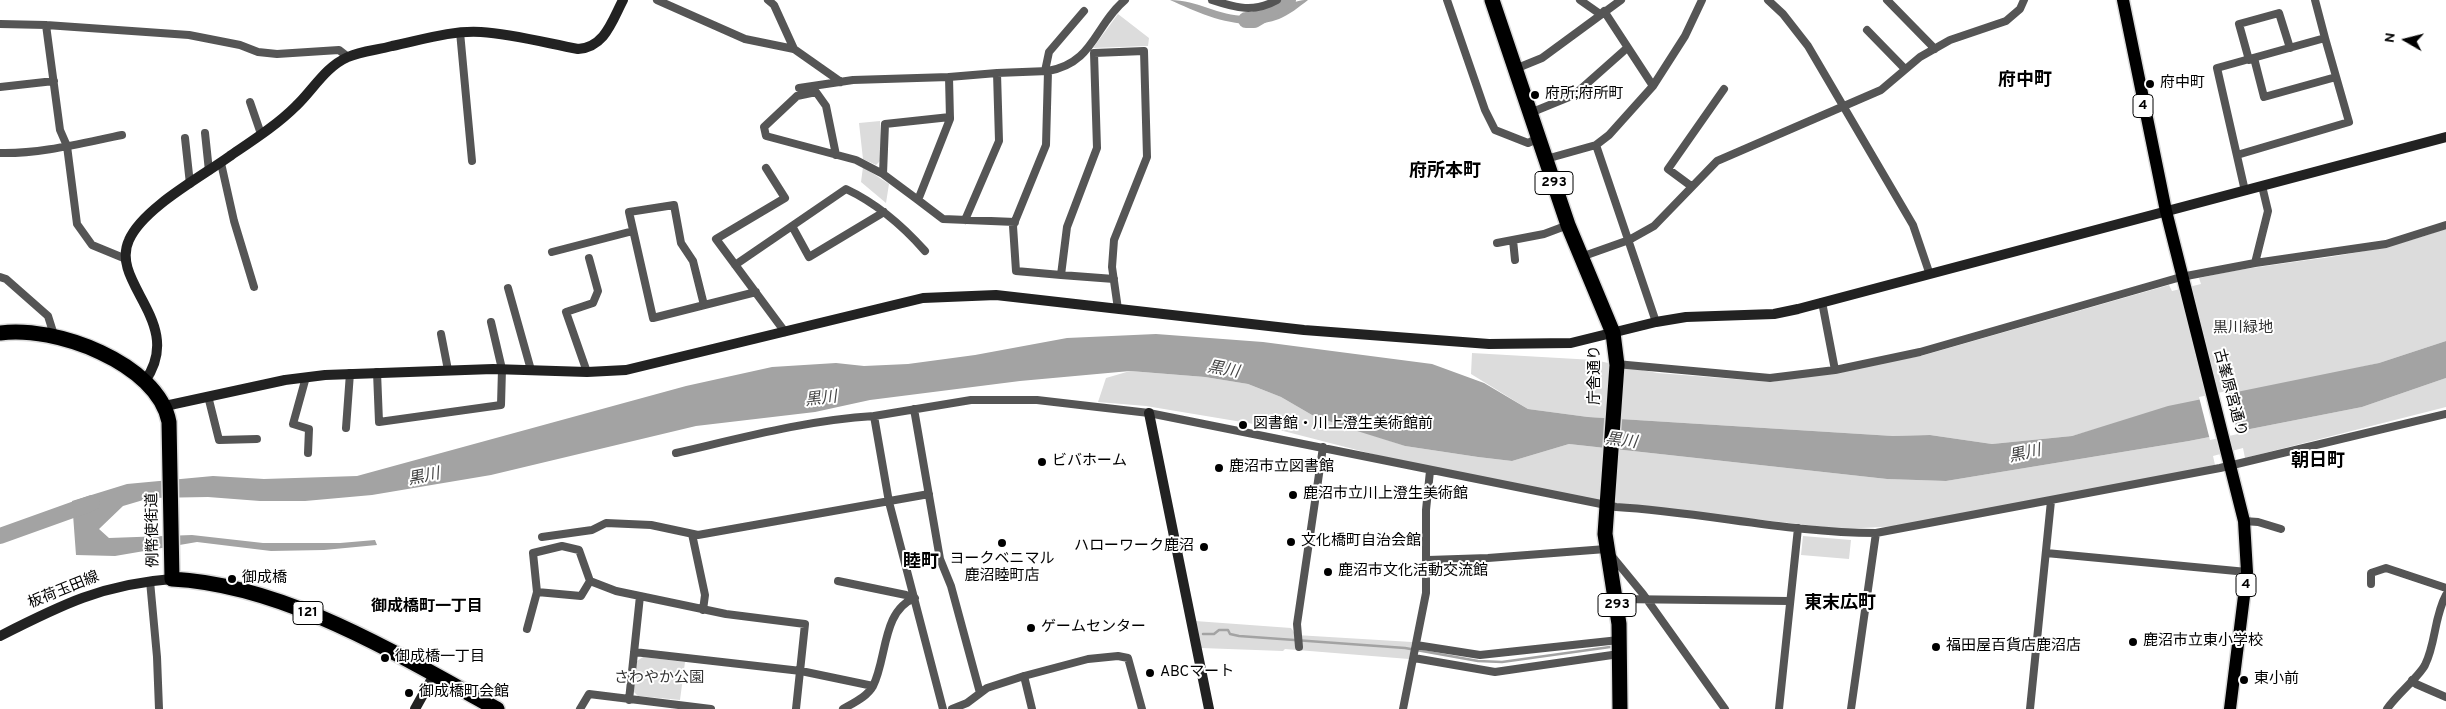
<!DOCTYPE html>
<meta charset="utf-8">
<style>
body{margin:0}
#map{position:relative;width:2446px;height:709px;overflow:hidden;background:#fff;font-family:Overpass,sans-serif}
canvas{display:block}
.north{position:absolute;left:2381px;top:15px;width:50px;height:50px;-webkit-text-stroke:4px #fff;paint-order:stroke;rotate:278deg;font-size:14px;font-weight:700;line-height:20px;text-align:center;color:#000}
.north::after{content:'';display:block;margin:auto;width:18px;height:22px;background:#000;clip-path:polygon(50% 0,100% 100%,50% 72%,0 100%)}
</style>
<div id="map">
<canvas width="2446" height="709"></canvas>
<div class="north">N</div>
</div>
<script>
const g = document.querySelector('canvas').getContext('2d');
g.lineJoin = 'round';
function fill(path, color) {
  g.fillStyle = color;
  g.fill(path, 'evenodd');
}
function stroke(path, color, width, dash) {
  g.strokeStyle = color;
  g.lineWidth = width;
  g.lineCap = dash ? 'butt' : 'round';
  g.setLineDash(dash || []);
  g.stroke(path);
}
function write(font, color, halo, rows, align = 'center') {
  g.font = font + ' Overpass,"Noto Sans JP",sans-serif';
  g.lineWidth = 4;
  g.setLineDash([]);
  g.textBaseline = 'middle';
  g.strokeStyle = halo;
  g.fillStyle = color;
  for (const [text, x, y, turn = 0] of rows) {
    g.save();
    g.translate(x, y);
    g.rotate((+turn || 0) * Math.PI / 180);
    g.textAlign = isNaN(turn) ? turn : align;
    if (halo) g.strokeText(text, 0, 0);
    g.fillText(text, 0, 0);
    g.restore();
  }
}
fill(new Path2D(`
 M1118,14L1149,38L1148,46L1093,48Z
 M880,121L882,159L876,165L863,159L859,123Z
 M863,167L889,184L886,203L861,182Z
 M2446,228V341L2379,363L2110,425L2072,436L1992,444L1930,435L1893,436L1588,417L1528,409L1471,374L1472,353L1594,360L1657,373L1771,382L1921,356L2169,285L2172,291L2201,284L2199,278C2280,259 2368,260 2446,228Z
 M1130,371L1205,377L1248,384L1281,397L1312,415L1405,446L1478,457L1512,461L1569,444L1887,479L1946,481L2189,441L2362,407L2446,378V407L2245,458L2243,448L2213,456L2215,465L2173,474L1900,526L1842,529L1596,501L1427,468L1260,425L1146,406L1098,402L1106,378Z
 M1803,536L1851,540L1849,559L1801,555Z
 M1195,621L1291,628L1296,635L1412,642L1409,659L1285,649L1283,651L1201,648Z
 M643,657L685,662L680,700L638,696L633,691L637,661Z`), '#dcdcdc');
fill(new Path2D(`
 M1170,0C1198,0 1218,16 1246,16C1255,16 1268,15 1277,12C1292,7 1290,0 1308,0C1299,7 1289,15 1279,19C1243,33 1203,15 1170,0Z
 M1156,334L1263,342L1432,364L1484,383L1528,409L1588,417L1893,436L1930,435L1992,444L2072,436L2168,406L2379,363L2446,341V378L2362,407L2189,441L1946,481L1887,479L1569,444L1512,461L1478,457L1405,446L1354,430L1312,415L1281,397L1248,384L1205,377L1130,371L1020,381L870,400L815,412L696,426L491,475L372,495L305,501H260L208,497L150,498L123,506L99,529L109,538L192,535L263,543H340L375,540L377,545L324,550L271,551L197,542L115,556L76,555L72,501L127,484L213,476L264,479L357,476L686,386L772,367L836,363L864,366L908,364L975,355L1067,338Z`), '#a3a3a3');
fill(new Path2D(`
 M2227,391L2238,434L2210,440L2199,397Z`), '#fff');
stroke(new Path2D(`
 M1203,634H1214L1219,630H1228L1230,634L1239,636L1405,648L1478,661L1502,662L1610,647`), '#a3a3a3', 2.5);
stroke(new Path2D(`
 M1246,20H1254L1288,0
 M0,536L92,503`), '#a3a3a3', 16);
const primary = new Path2D(`
 M2123,0L2166,211L2244,521L2247,572L2230,709`);
const highway = new Path2D(`
 M1492,0L1568,225L1613,333L1617,365L1605,534L1619,624L1620,709
 M0,333C54,325 158,363 169,422L172,579C286,585 398,655 497,709`);
stroke(primary, '#dbdbdb', 15);
stroke(highway, '#dbdbdb', 18);
stroke(new Path2D(`
 M657,0L745,39L794,49L841,82
 M768,0L774,5L794,49
 M1212,0C1236,8 1254,13 1277,0
 M1447,0L1485,110L1495,130L1528,143L1539,138
 M1580,0L1600,14
 M1768,0L1783,14L1808,46L1913,225L1929,272
 M1887,0L1935,49
 M1604,11L1653,86
 M0,24L46,25L189,35L240,45L258,52L277,54L339,50L348,57
 M46,25L60,130L67,146L77,224L92,245L126,259
 M1867,30L1905,69
 M460,32L472,161
 M2254,58L2264,97L2336,77
 M2249,60L2239,24L2279,13L2290,48
 M1515,69L1542,58L1621,0
 M1045,71L1049,52L1084,11
 M997,73L1048,71
 M0,87L54,81
 M799,88L853,80L949,77
 M250,102L261,134
 M1530,113L1574,95L1627,48
 M205,133L209,171
 M185,138L190,184
 M1596,145L1656,322
 M0,153C40,154 82,143 122,135
 M836,155L826,106L816,92L797,96L764,127L766,136L856,160L883,174
 M2237,155L2349,122L2325,38
 M1546,159L1596,145L1609,135L1653,86L1685,36L1702,0
 M221,163L234,221L254,287
 M766,168L785,198L716,239L785,332
 M1691,186L1668,169L1724,89
 M2245,191L2217,68L2325,38L2315,0
 M918,200L883,174L885,124L950,117
 M965,220L999,141L997,73L949,77L950,119L918,200L943,219L1015,222
 M792,226L809,257L884,212
 M1513,240L1515,260
 M1497,243L1544,234L1568,225
 M552,252L633,231
 M1581,257L1629,240L1654,226L1717,161L1881,90L1920,57L1950,40L2006,21L2020,9L2024,0
 M2255,263L2268,211L2262,186
 M735,265L846,189C878,204 902,225 925,251
 M1061,275L1016,271L1013,226L1046,145L1048,71C1094,63 1094,26 1125,0
 M0,277L6,279L48,316L54,335
 M1114,279L1061,275L1067,227L1097,148L1094,53L1144,51L1147,157L1114,240L1112,267L1118,309
 M508,288L531,370
 M1822,302L1835,370
 M704,305L693,261L681,243L674,205L629,212L653,318L756,292
 M441,334L448,370
 M1616,364L1770,378L1835,370L1920,352L2181,277L2255,263L2386,244L2446,225
 M377,372L379,422L501,405L502,369L491,322
 M587,372L566,312L593,303L598,291L589,258
 M306,377L293,424L309,429L308,453
 M208,396L219,440L257,439
 M914,409L940,559L951,586L980,693
 M346,428L350,373
 M676,453C741,438 807,420 874,416
 M2244,521L2258,522L2281,529
 M692,534L705,595L703,610
 M542,537L592,530L606,523L651,525L698,535L929,494
 M2046,553L2247,572
 M1428,560L1488,558L1606,549L1643,594L1725,709
 M150,581L157,657L159,709
 M838,581L906,595L909,600
 M2371,584V573L2386,568L2446,588
 M537,592L581,596L590,581
 M1616,599L1789,601
 M527,629L537,592L533,553L562,546L579,550L590,581L616,591L640,596
 M1416,645L1480,655L1619,640
 M1299,647L1297,624L1323,447
 M634,652L801,671L873,686
 M1414,658L1495,672L1619,654
 M1024,676L1032,709
 M2412,680L2416,684L2446,697
 M629,700L640,596L726,614L805,624L796,709
 M580,709L589,694L711,709
 M843,709C853,703 867,697 873,686C887,659 882,610 915,598
 M943,709L889,502L874,416L971,400H1037L1149,413L1616,507C1703,512 1789,533 1876,533L2220,468L2446,414
 M952,709L967,703L987,688L1024,676L1088,659L1118,656L1128,658L1142,709
 M1403,709L1426,593V510L1430,471
 M1779,709L1798,528
 M1851,709L1876,533
 M2030,709L2051,501
 M2387,709C2397,694 2418,678 2425,665C2436,643 2434,617 2446,595`), '#555', 8);
stroke(new Path2D(`
 M145,381C186,323 109,283 129,240C143,208 201,177 230,156C252,141 277,125 296,106C313,90 325,67 348,57C361,51 378,50 392,46C421,40 452,30 481,32C513,34 546,43 578,49C605,47 612,21 623,0
 M165,406L285,380L325,375L493,369L587,372L626,370L923,298L996,295L1304,330L1489,344L1571,343L1656,322L1686,317L1774,314L1798,309L2446,137
 M1149,413L1209,709
 M0,636C61,605 103,584 172,579
 M415,709L434,675`), '#222', 10);
stroke(primary, '#000', 12);
stroke(highway, '#000', 15);
for (const [x, y, r, color] of [
 [2150,84,5,"#000"],
 [1535,95,5,"#000"],
 [1243,425,5,"#000"],
 [1042,462,5,"#000"],
 [1219,468,5,"#000"],
 [1293,495,5,"#000"],
 [1291,542,5,"#000"],
 [1002,543,5,"#000"],
 [1204,547,5,"#000"],
 [1328,572,5,"#000"],
 [232,579,5,"#000"],
 [1031,628,5,"#000"],
 [2133,642,5,"#000"],
 [1936,647,5,"#000"],
 [385,658,5,"#000"],
 [1150,673,5,"#000"],
 [2244,680,5,"#000"],
 [409,693,5,"#000"]
]) {
  const dot = new Path2D();
  dot.arc(x, y, r, 0, 2 * Math.PI);
  g.fillStyle = color;
  g.fill(dot);
  stroke(dot, '#fff', 2);
}
for (const [x, y, w] of [
 [2143,106,20],
 [1554,183,38],
 [2246,585,20],
 [1617,605,38],
 [308,613,30]
]) {
  const box = new Path2D();
  box.roundRect(x - w / 2, y - 11.5, w, 23, 4);
  g.fillStyle = '#fff';
  g.fill(box);
  stroke(box, '#000', 1);
}
write('bold 14px', '#000', null, [
 ["4",2143,106],
 ["293",1554,183],
 ["4",2246,585],
 ["293",1617,605],
 ["121",308,613]
]);
write('15px', '#000', '#fff', [
 ["府中町",2160,84],
 ["府所;府所町",1545,95],
 ["図書館・川上澄生美術館前",1253,425],
 ["ビバホーム",1052,462],
 ["鹿沼市立図書館",1229,468],
 ["鹿沼市立川上澄生美術館",1303,495],
 ["文化橋町自治会館",1301,542],
 ["ハローワーク鹿沼",1194,547,"right"],
 ["ヨークベニマル",1002,560,"center"],
 ["鹿沼睦町店",1002,577,"center"],
 ["鹿沼市文化活動交流館",1338,572],
 ["御成橋",242,579],
 ["ゲームセンター",1041,628],
 ["鹿沼市立東小学校",2143,642],
 ["福田屋百貨店鹿沼店",1946,647],
 ["御成橋一丁目",395,658],
 ["ABCマート",1160,673],
 ["東小前",2254,680],
 ["御成橋町会館",419,693]
], 'left');
write('15px', '#333', '#fff', [
 ["黒川緑地",2243,329],
 ["さわやか公園",659,679]
]);
write('15px', '#000', '#fff', [
 ["庁舎通り",1596,375,-90],
 ["古峯原宮通り",2229,393,75],
 ["例幣使街道",154,530,-91],
 ["板荷玉田線",64,591,-22]
]);
write('italic 16px', '#444', '#fff', [
 ["黒川",1223,371,10],
 ["黒川",821,400,-7],
 ["黒川",1621,442,7],
 ["黒川",2025,455,-12],
 ["黒川",424,478,-11]
]);
write('bold 16px', '#000', '#fff', [
 ["御成橋町一丁目",427,608]
]);
write('bold 18px', '#000', '#fff', [
 ["府中町",2025,81],
 ["府所本町",1445,172],
 ["朝日町",2318,462],
 ["睦町",921,563],
 ["東末広町",1840,604]
]);
</script>
